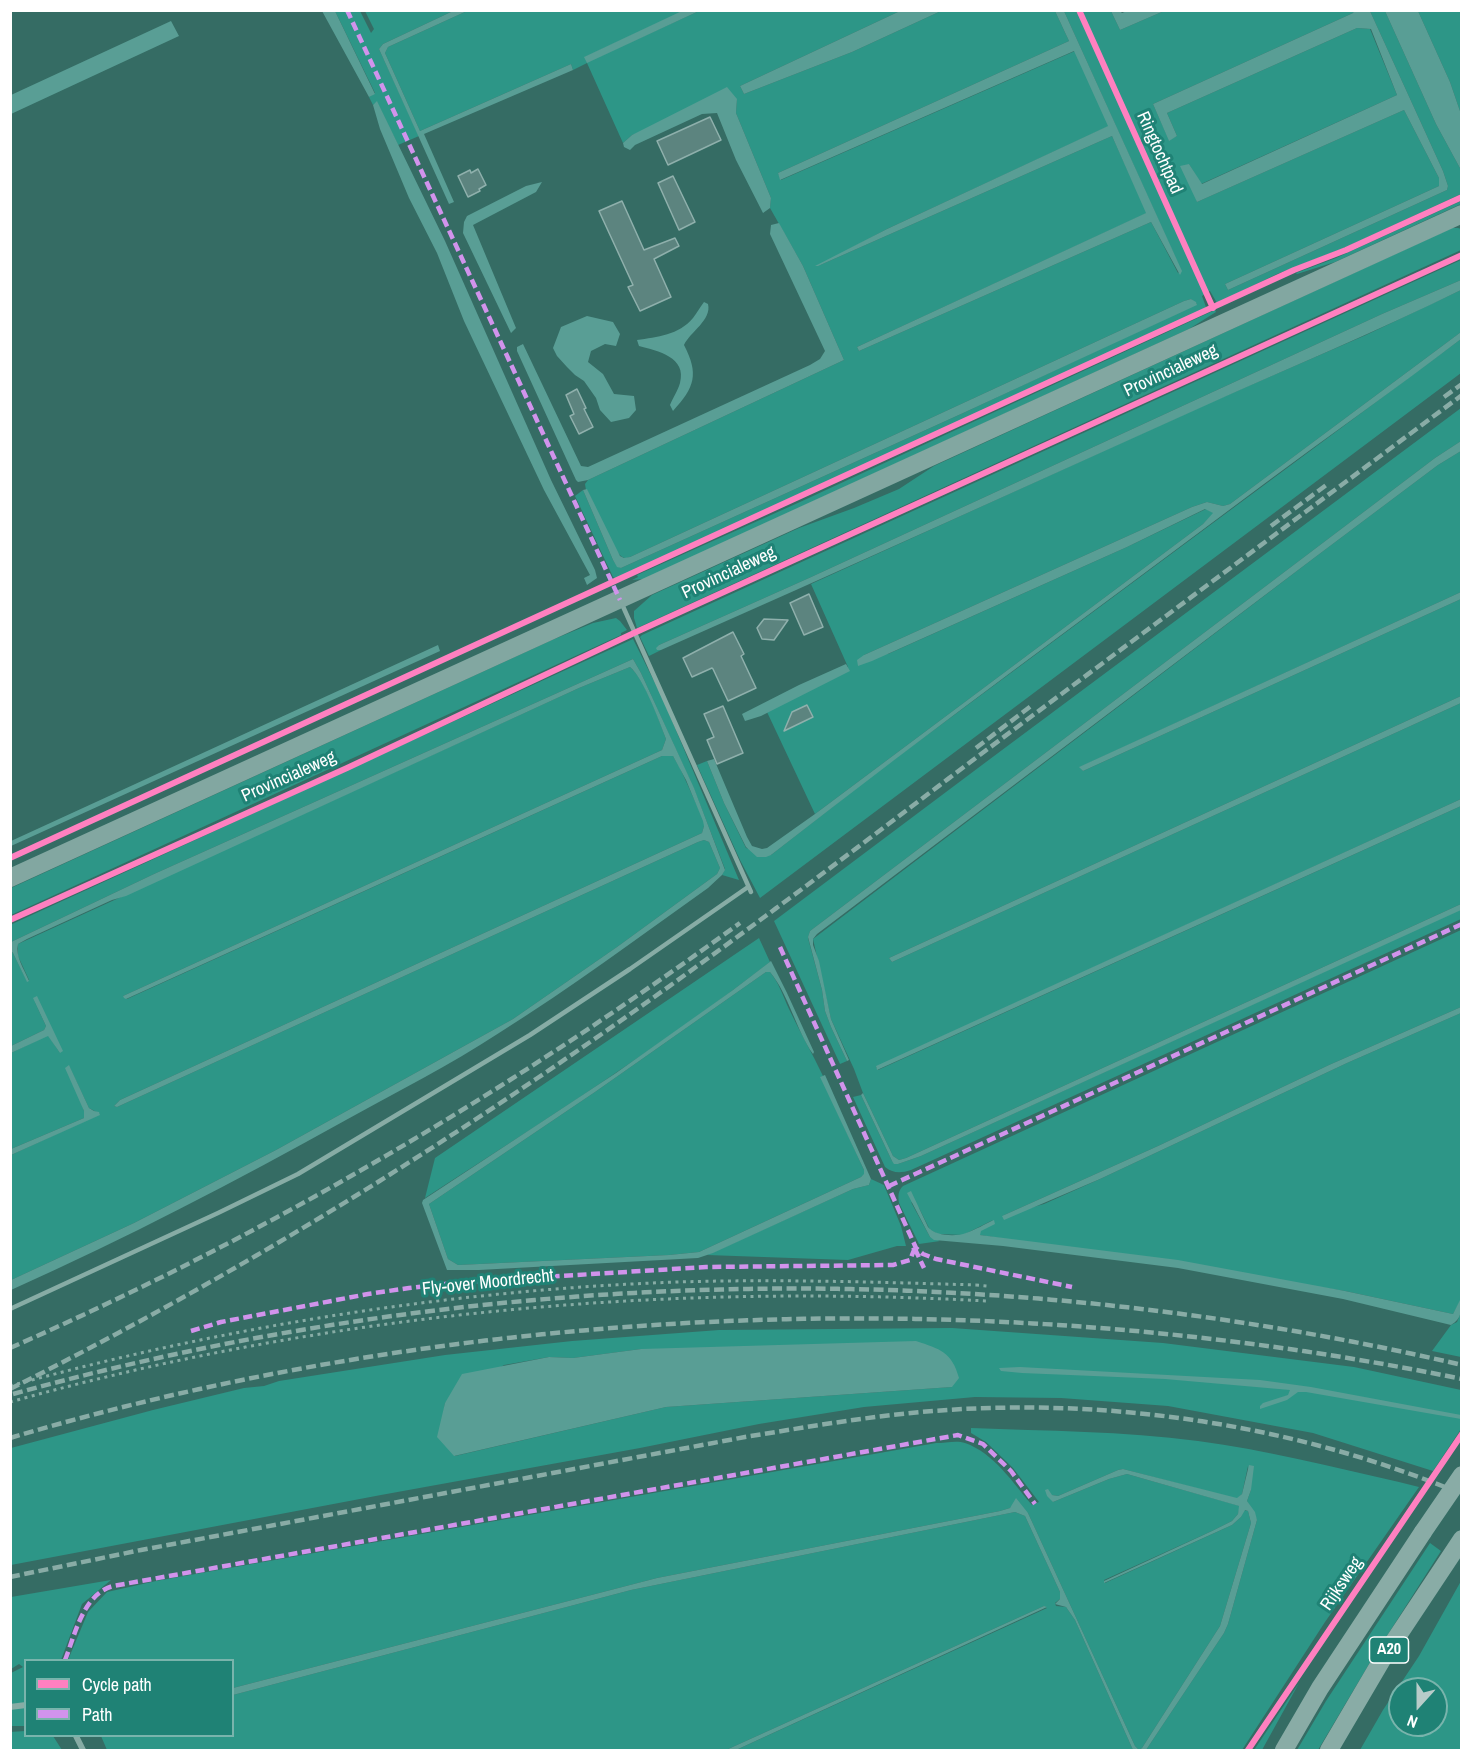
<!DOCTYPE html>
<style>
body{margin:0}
#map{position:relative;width:1472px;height:1761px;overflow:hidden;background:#356c64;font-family:"Archivo Narrow",sans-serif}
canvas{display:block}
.frame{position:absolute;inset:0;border:12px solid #fff;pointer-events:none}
.legend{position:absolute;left:24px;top:1659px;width:210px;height:78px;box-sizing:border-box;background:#1f8275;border:2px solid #79b4ac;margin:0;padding:8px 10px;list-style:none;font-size:18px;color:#fff}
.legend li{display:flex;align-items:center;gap:12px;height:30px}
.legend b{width:30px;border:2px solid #79b4ac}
.north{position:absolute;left:1388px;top:1677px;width:60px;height:60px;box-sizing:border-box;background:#1f8275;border:2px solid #79b4ac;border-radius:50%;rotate:201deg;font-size:16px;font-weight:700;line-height:24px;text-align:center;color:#fff}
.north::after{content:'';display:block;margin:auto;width:21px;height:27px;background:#b8ccc9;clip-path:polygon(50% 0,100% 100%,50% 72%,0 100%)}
</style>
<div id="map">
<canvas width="1472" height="1761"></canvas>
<div class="frame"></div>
<ul class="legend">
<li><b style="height:8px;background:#ff80c0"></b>Cycle path</li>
<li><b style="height:8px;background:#d193ec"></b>Path</li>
</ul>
<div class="north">N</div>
</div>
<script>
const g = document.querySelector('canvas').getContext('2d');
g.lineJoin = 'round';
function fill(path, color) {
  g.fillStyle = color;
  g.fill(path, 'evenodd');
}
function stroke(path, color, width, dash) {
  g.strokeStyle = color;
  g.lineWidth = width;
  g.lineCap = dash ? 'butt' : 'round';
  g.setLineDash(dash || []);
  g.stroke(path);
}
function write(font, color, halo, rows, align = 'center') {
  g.font = font + ' "Archivo Narrow",sans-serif';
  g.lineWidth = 6;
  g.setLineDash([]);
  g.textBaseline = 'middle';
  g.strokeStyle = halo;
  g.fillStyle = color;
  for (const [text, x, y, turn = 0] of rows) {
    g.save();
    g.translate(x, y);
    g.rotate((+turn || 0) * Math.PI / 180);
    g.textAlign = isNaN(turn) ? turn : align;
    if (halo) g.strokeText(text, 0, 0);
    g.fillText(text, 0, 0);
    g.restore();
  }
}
fill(new Path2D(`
 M335,11H360L371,33L374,29L365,11H453L383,44L379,49L419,136L398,145L377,102L373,105L369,97L375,93Z
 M467,11H684L585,57L587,62L699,11H900L740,86L744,94L852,52L941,11H1055L1069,41L778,173L781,180L1075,51L1109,126L887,229L818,266L1112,136L1147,213L857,347L859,351L1151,222L1178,273L1181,270L1064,11H1111L1120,30L1164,11H1354L1353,13L1153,104L1169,140L1177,136L1167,113L1357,28L1370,29L1397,95L1201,184L1189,164L1197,202L1404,110L1439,178V186L1225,284L1228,290L1447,190L1448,186L1443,171L1370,11H1385L1436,124L1461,170V194L1344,248L1277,274L1217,303L1210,291L1202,296L1206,307L1200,311L798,497L616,579L613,577L575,496L583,490L613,560L617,566L621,568L961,414L1197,304L1191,299L1184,301L630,557C626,558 625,559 621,556C613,551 593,502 587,490H586L585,484L588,480L844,360L803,266L770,208L771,198L736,113L737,99L632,135L623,143L587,63L573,70L571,64L420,131L385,53L388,47Z
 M1418,11H1461V114L1450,82Z
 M1461,201V204L1335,262L1297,274L1296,273L1336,258Z
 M1452,228H1458L1461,229V250L637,628L634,618V611L652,595L799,528L854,508L899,489L934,466Z
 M1461,260V280L1382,314L809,578L659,645L657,648V650H661L649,656L640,637L642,635Z
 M1461,290V332L1230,504L1223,506L1207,502L1192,507L864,655L888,654L1127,547L1206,509L1214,513L1203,524L815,814L767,712L848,667L811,584L1207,404L1366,335Z
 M1215,310L1216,312L1189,329L644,579L632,580L638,577L637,575L800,502Z
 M1461,339V373L760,898L740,860L697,765L707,761L724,803L746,848L771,855L876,773Z
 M1461,408V441L1435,458L810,931L808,938L822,990L825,1011L831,1027L847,1061L840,1064L774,921L986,762Z
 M1461,451V592L1080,767L1083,771L1461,599V696L889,958L892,962L1461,703V799L876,1067L878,1070L1461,806V904L906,1158L899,1160L893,1156L863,1093L854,1069L831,1019L813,939L1314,558L1438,465Z
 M616,618L620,621L627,630L621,633V635L11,915V888L552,640L593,623Z
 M633,639L662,697L739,880L722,875L725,869L694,789L641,673L633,659L154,874L11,942L10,925Z
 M630,667C645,680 659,720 666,739L662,750L123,996L127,999L662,756H673L680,768L704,821V826L702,833L120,1100L114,1106L117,1107L698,842L704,840L709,842L720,868L717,874L617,947L513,1019L276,1150L134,1223L11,1280V1155L100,1114L89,1108L69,1066L84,1111V1118L11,1149V1053L48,1035L60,1053L33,998L46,1026L44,1030L11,1046L10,951L13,953L27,981L29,980L18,956V944L579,688Z
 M1461,909V919L911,1170C901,1173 894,1174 885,1167L853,1097L861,1095L892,1161L898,1164L921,1156Z
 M1461,930V1007L1329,1065L1158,1146L1002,1216L1044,1204L1100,1179L1347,1063L1461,1013L1462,1298L1453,1314L1345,1291L980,1235V1231L993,1220L963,1235L938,1234L930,1230L919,1208L911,1202L930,1237L940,1241L919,1244L899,1203C898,1195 898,1191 903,1186Z
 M759,938L770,962C660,1047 542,1122 425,1198L435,1158Z
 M766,972H770C779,983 783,996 789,1009C800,1032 812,1053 823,1076L821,1077L864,1170V1175L861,1177L699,1252L669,1255L458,1265L448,1259L429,1204L595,1092Z
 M871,1179L884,1185L901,1226L906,1246H897L848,1260L707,1255L853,1189L869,1185Z
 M1461,1312V1357L1432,1351L1451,1325L1457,1322Z
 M952,1328L1163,1343L1354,1367L1461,1390V1429L1433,1471L1313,1433L1168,1406L1061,1398L975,1397L864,1407L759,1424L640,1448L381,1495L11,1565V1448L153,1410L244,1388L264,1386L279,1381L445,1355L572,1341L719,1330ZM641,1349H666L952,1387L666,1407L455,1456L443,1416L445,1403L504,1365L549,1357L573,1358Z
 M971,1428C1047,1431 1123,1431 1198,1441C1266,1450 1332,1467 1399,1482L1419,1487L1325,1622L1242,1750H1146L1224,1633L1228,1624L1257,1520L1247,1501L1251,1490L1248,1466L1242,1494L1237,1499L1123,1469L1118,1470L1058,1496L1052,1495L1053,1502L1109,1479L1127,1474L1240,1506L1238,1514L1232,1521L1212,1531L1104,1580L1105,1583L1232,1525L1241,1517L1244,1510L1248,1511L1251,1523L1220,1626L1142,1748L1139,1750L1135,1746L1028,1513L1013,1505L1010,1508L1000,1511L657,1578L233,1688L232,1660H68L88,1612L107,1592L156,1581L936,1443C945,1443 957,1440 965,1443C994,1453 1013,1483 1032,1505L1039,1502L1013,1468L986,1442L971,1433Z
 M1015,1512L1025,1516L1060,1592V1599L1055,1603L1056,1606L1066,1607L1075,1620L1133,1750H736L1047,1608L1044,1606L726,1750H107L101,1736H232L233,1695L631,1590Z
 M1430,1543L1441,1551L1369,1664L1318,1750H1297L1326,1701Z
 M111,1580L82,1604L61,1660H26L25,1726H11V1673L23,1667L19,1664L11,1669V1597Z
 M1461,1581V1750H1360L1383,1710L1419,1656ZM1400,1689H1436V1725H1400Z
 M1299,1683L1262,1750H1254Z
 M25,1731L26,1736H53L62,1750H11L10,1732Z`), '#2d9687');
fill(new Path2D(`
 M684,10L699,11L587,63L584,57Z
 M322,11H335L375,94L369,97Z
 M453,11H467L388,47L385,53L420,131L571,64L573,70L424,134L454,202L449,204L379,49L383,44Z
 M900,11H941L852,52L744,94L740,86Z
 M1055,11H1064L1182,271L1180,275L1151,222L859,351L857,347L1146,213L1112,136L818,266H815L887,229L1108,126L1074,51L780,180L778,173L1069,41Z
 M1111,11H1120L1122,13L1127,11H1164L1120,30Z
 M1354,11H1370L1443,171L1448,186L1447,190L1228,290L1225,284L1439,186V178L1404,110L1197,202L1180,166L1189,164L1202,184L1397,95L1371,29L1357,28L1167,113L1177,136L1169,141L1153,104L1353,13Z
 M1385,11H1418L1450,82L1461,114V170L1436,124Z
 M171,21L179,36L11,114V95Z
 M727,87L737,99L736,113L771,198L770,208L763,213L736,160L717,113L702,114L635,145L630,150L624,147L623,143L632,135Z
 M377,101L445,241L551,480L595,570L597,578L587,585L584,578L590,575L544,490L464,321L437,253L409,198L380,129L373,105Z
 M542,182L536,192L473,225L516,328L511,333L463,233L464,222L467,216L526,186Z
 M779,223L803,266L844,360L588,480L578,482L576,480L517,351V347L523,344L581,466L588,467L810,365L820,359L825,351L770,234L771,225Z
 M1461,280V290C1376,332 1288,368 1202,407C1022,488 842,570 661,650H657L656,648L659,645L809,578L1382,314Z
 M1191,299L1196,302L1197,305L961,414L621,568L617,567L613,560L583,490L587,489L620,556L624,558L630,557L1184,301Z
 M704,302L708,304C712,320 690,332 684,345C699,374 695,387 673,411L670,405C673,398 678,390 680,383C687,357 658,351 639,346L637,340C657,337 679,335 693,318C697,313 700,307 704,302Z
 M587,316L613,322L620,334L616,346L605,344L591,351L588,362L603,374L614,394L634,396L636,410L629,418L611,422L600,410L596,398L584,381L575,375L567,367L557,356L553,348L561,327Z
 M1461,332V339C1397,388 1330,435 1264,484C1100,607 933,728 771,855L766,857H757L746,847L724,803L707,761L714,759L747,837L752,846L762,849L767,848L815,814L1203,524L1213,513L1205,509L1127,547L872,661L858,666L857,660L864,655L1192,507L1207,502L1223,506L1230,504Z
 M1461,441V451L1438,465L1314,558L817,934L813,939V945L819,961L831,1019L849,1060L847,1061L831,1027L825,1011L822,990L808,937L810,931L1435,458Z
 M1461,592V599L1083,771L1079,767Z
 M438,645L440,651L11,846V841Z
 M633,659L641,673L694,788L725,870L722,875L708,888C639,937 571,988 499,1033C450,1065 397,1092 346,1120C236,1181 125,1239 11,1290V1280L134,1223L276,1150L513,1019L617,947L717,874L720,868L709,842L704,840L698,842L117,1107L114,1106L120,1100L702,833L704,826L703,821L686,780L673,756H662L126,999L124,998L123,996L662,750L666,739C659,721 644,679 630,667L579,688L126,896L112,900L27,939L18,944C15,956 24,969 29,981L27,982L13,953L11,951V942L154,874Z
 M846,664L850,671L761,716L745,721L742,714L799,685Z
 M1461,696V703L892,962L889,958Z
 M1461,799V806L877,1070L876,1066Z
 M1461,904V910L921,1156L898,1164H894L892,1161L861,1095L863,1093L893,1156L899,1160L906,1158Z
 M771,961L787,993L814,1052L813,1054C796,1030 789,995 770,972H766L595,1092L429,1204L448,1259L458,1265L669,1255L699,1252L861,1177L864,1174V1170L820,1077L825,1075L871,1179L869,1185L853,1189L713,1253L698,1258L479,1270H447L422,1203L423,1200L616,1073L733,990Z
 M37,996L63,1051L60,1053L48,1036L11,1053V1046L44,1030L46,1026L33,998Z
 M1461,1007V1013L1347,1063L1100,1179L1004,1220L1002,1216L1158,1146L1329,1065Z
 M69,1065L89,1108L94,1111L99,1112L100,1115L11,1155V1149L84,1118V1111L65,1068Z
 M911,1191L928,1227C935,1236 956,1237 966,1233C975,1230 985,1224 994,1220L995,1224L981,1231L980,1235L1178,1260L1345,1291L1453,1314L1461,1298C1462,1309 1462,1319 1451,1325L1343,1299L1178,1268L1003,1246L934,1240L930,1237L907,1193Z
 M916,1341C940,1349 952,1352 959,1378L952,1387L666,1407L454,1456L437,1437L445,1403L462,1374L549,1357L573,1358L641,1349Z
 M1020,1367L1260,1380L1311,1387L1461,1415V1419L1306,1392H1298L1287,1400L1260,1409V1406L1263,1403L1288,1395L1290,1390L1165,1379L1022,1373L1001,1371L999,1368Z
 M1249,1465L1254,1466L1251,1490L1247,1501L1255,1512L1257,1520L1228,1624L1224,1633L1146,1750H1133L1075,1620L1066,1607L1055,1604L1060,1599V1592L1025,1516L1015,1512L631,1590L233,1695V1688L657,1578L1000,1511L1010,1508L1016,1498L1028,1513L1135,1746L1139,1750L1142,1748L1220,1626L1251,1523L1248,1511L1245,1510L1241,1517L1232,1525L1104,1583V1581L1212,1531L1232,1521L1238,1514L1239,1506L1127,1474L1109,1479L1053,1502L1047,1496L1045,1490L1048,1489L1052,1495L1058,1496L1118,1470L1123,1469L1237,1498L1242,1494Z
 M1044,1606L1047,1607L736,1750H726Z`), '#599e95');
const building = new Path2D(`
 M710,117L721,140L668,165L657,141Z
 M478,169L486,185L479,189L480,191L468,197L458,176L470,170L471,173Z
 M673,176L695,222L679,230L658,183Z
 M622,201L644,250L675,238L679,246L654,259L671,297L640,311L628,287L633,285L599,211Z
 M577,389L586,408L584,409L593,427L579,434L570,416L574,414L566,395Z
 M809,594L823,627L804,635L790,603Z
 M764,619L788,620L774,640L762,639L757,628Z
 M733,632L744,654L741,656L756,688L728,701L713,669L712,668L692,677L683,658Z
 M807,705L813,717L784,731L792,712Z
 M723,706L743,753L717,764L707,740L714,737L704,714Z`);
fill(building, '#5c847f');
stroke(building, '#8fb0ac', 1.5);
stroke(new Path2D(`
 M976,1285L987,1286
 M10,1402C328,1313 657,1283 986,1301`), '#87aca5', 3, [3, 4.5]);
stroke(new Path2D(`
 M621,602L751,892
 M10,1309L218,1213L298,1174L530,1035L630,969L748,887`), '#87aca5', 4.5);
stroke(new Path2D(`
 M10,1707L26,1705
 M76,1736L83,1750`), '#87aca5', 6);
stroke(new Path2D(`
 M10,878C494,657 977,434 1462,214`), '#82a7a1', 18);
stroke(new Path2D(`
 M1284,1750L1320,1688L1423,1532
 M1329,1750L1383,1658L1462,1539`), '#89aca6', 18);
stroke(new Path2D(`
 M1444,397L1462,384
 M1271,526L1329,483
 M976,748L1031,706
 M10,1348C272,1233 509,1091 740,923
 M10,1389C192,1298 368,1193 536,1079C683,980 824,873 965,766C1131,642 1296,519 1462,395
 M13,1394C484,1264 986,1254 1462,1365
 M10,1438C154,1395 301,1365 450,1345C786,1301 1129,1311 1462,1379
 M10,1577L141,1550L745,1437C807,1427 870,1416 933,1411C1111,1397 1297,1425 1462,1494`), '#89aca6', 4.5, [10, 4.5]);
stroke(new Path2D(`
 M10,1386C227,1326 452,1290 677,1282C777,1279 876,1282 976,1285`), '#87aca5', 3, [3, 4.5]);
stroke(new Path2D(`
 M1423,1532L1462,1475`), '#89aca6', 18);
stroke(new Path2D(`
 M347,10L620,600
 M780,947L916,1248L923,1254L936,1259L1072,1287
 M889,1186L1462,924
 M915,1249L924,1268
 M191,1331L221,1322L368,1294L409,1288L463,1282L706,1267L893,1265L910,1260L914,1250L913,1244
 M65,1660C75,1635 83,1594 113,1586L958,1435L983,1444L1011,1471L1035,1504`), '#d193ec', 4.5, [9, 4.5]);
stroke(new Path2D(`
 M1079,10L1213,308
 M10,858L1294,270L1346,250L1462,197
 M10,920L347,768L634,633L1462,255
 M1248,1750L1462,1434`), '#ff80c0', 6);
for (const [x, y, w] of [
 [1389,1650,39]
]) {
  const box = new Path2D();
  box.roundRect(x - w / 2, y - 13, w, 26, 4.5);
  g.fillStyle = '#1f8275';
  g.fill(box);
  stroke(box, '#fff', 1.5);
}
write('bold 16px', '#fff', null, [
 ["A20",1389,1650]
]);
write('18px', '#fff', '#1f8275', [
 ["Ringtochtpad",1159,153,66],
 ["Provincialeweg",1171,371,-25],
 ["Provincialeweg",729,573,-25],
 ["Provincialeweg",289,777,-24],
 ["Fly-over Moordrecht",488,1283,-6],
 ["Rijksweg",1342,1584,-56]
]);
</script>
